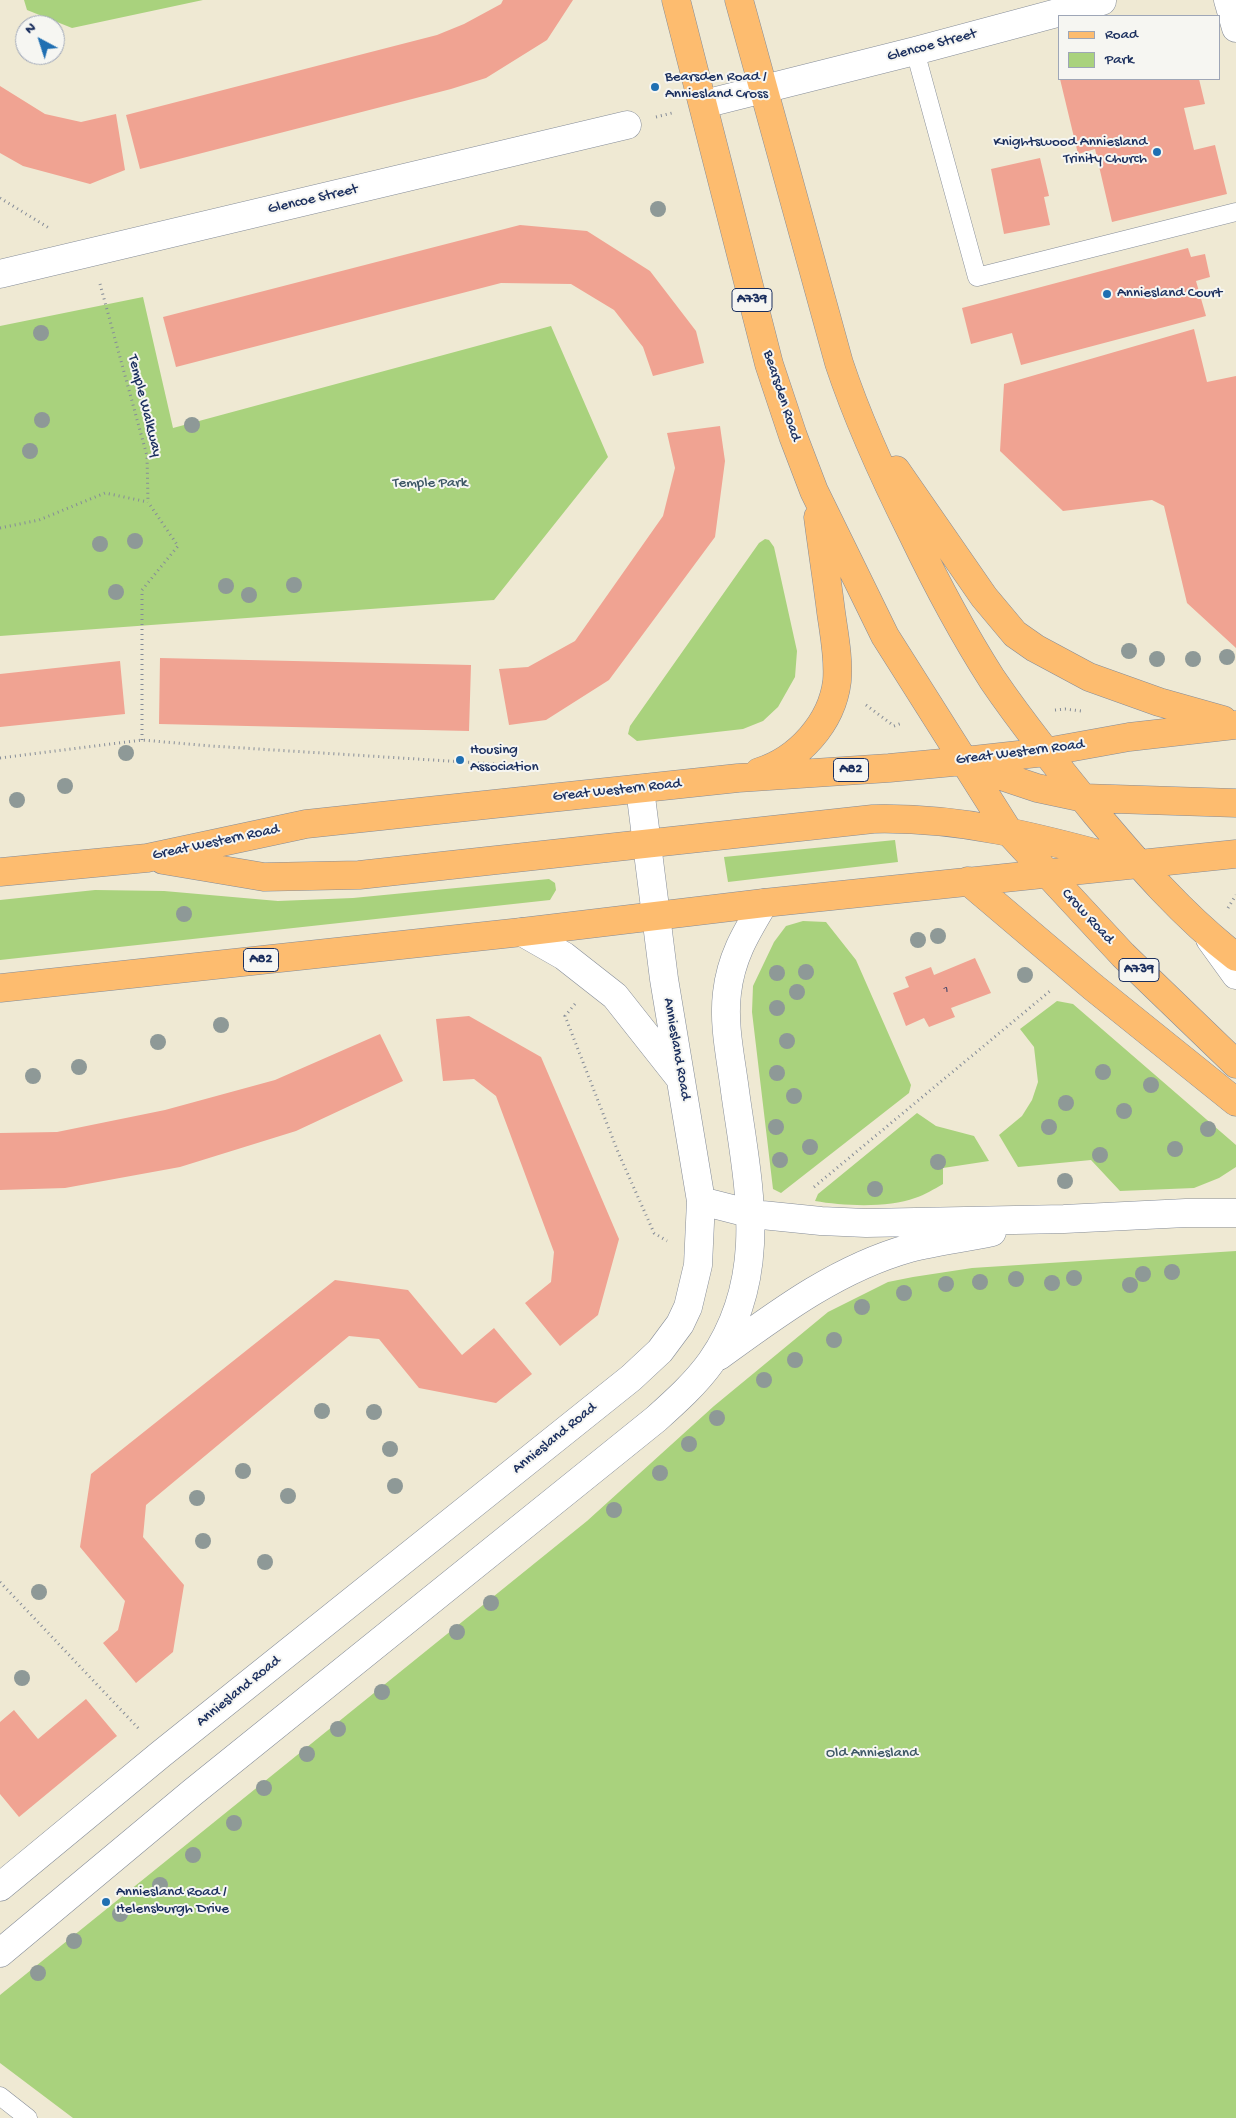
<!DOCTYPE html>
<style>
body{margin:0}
#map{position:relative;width:1236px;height:2118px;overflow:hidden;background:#efe9d3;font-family:"Gochi Hand",sans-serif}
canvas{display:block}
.legend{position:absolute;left:1058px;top:15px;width:162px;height:65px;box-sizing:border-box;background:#f6f6f2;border:1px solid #9ea6b7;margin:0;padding:6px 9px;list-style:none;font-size:15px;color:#1b2f5e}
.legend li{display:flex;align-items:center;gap:10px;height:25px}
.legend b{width:25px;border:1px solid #9ea6b7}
.north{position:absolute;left:15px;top:15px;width:50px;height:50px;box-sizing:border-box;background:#f6f6f2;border:1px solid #9ea6b7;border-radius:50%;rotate:320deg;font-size:14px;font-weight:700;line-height:20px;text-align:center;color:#1b2f5e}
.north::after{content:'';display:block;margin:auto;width:18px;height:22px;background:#1f6fb2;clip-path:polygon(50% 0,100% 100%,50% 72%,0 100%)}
</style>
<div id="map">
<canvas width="1236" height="2118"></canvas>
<ul class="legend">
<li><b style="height:6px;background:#fdbc6f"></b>Road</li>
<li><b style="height:14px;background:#a9d27d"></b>Park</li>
</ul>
<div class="north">N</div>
</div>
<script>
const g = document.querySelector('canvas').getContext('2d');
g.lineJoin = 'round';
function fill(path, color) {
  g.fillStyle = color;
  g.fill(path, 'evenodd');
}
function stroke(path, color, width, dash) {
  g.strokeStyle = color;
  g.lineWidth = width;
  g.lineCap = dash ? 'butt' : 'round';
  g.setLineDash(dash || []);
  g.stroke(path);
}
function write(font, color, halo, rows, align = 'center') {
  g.font = font + ' "Gochi Hand",sans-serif';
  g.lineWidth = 4;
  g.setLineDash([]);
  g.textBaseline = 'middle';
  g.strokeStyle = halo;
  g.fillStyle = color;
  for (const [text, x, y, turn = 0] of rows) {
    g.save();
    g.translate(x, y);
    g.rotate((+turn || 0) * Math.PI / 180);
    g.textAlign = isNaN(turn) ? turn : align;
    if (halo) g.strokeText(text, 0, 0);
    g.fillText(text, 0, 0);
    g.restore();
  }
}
fill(new Path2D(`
 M24,0H203L72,28L27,10Z
 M143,297L173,428L551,326L608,457L494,600L0,636V326Z
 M765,539L769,540L774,547L797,651L795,677L778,707L763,721L743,729L637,741L628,734L630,726L759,543Z
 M895,840L898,862L728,882L724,857Z
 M549,879L555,883L556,890L550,900L0,960V900L95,890L164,891L278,901L353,898Z
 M803,921L826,922L856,960L911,1085L909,1093L781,1193L773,1189L752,1012L753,986L774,942L786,926Z
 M1057,1001L1073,1004L1236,1145V1167L1219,1178L1194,1188L1120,1191L1091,1160L1018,1167L999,1135L1022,1116L1032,1100L1038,1082L1034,1047L1020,1029Z
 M917,1113L936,1126L974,1136L989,1161L943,1168V1184C934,1189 925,1195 915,1198C889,1208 843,1206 815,1201L818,1194Z
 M1236,1251V2118H73L0,2063V1995L587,1521L714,1406L828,1312L888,1282L913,1277L972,1268Z`), '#a9d27d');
fill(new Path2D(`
 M503,0H573L547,40L486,78L451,89L140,169L126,115L437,35L464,24L501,4Z
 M1060,79H1199L1205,104L1184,108L1194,150L1215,145L1227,194L1112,222L1095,149L1078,154Z
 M0,86L45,114L81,122L116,114L125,170L90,184L23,166L0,153Z
 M1040,158L1049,196L1044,197L1050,225L1004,234L991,169Z
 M520,225L587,231L650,271L696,331L704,363L653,376L643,347L614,310L571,284L501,283L176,367L163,317Z
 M1188,248L1191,257L1205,254L1210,277L1196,281L1206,316L1021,365L1012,333L971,344L962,308Z
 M1194,329L1207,382L1236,376V648L1187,603L1164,506L1152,500L1063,511L1000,451L1004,384Z
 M720,426L725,461L715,537L609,680L546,720L509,725L499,669L528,667L575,641L663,516L675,468L667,433Z
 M160,658L471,665L469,731L159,724Z
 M120,661L125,714L0,727V674Z
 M975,958L991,993L951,1008L955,1017L929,1027L924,1018L906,1026L893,993L909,987L905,977L931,967L934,975Z
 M469,1016L541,1057L619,1239L598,1315L560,1346L525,1303L551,1282L554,1252L496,1096L474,1079L443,1081L436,1019Z
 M380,1034L403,1081L296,1131L180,1167L65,1188L0,1190V1133L57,1132L165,1110L275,1080Z
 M335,1280L408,1290L462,1355L494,1328L532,1374L496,1403L419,1388L379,1339L349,1336L146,1505L143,1537L184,1585L173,1652L136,1683L103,1643L118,1630L125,1601L80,1547L91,1474Z
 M86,1699L117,1736L19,1817L0,1794V1722L14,1710L38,1739Z`), '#f0a392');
const service = new Path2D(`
 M915,51L977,277L1236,212
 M0,2096L28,2118`);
const minor = new Path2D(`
 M1228,0L1236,28
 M704,104L915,51L1102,1
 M0,274L627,125`);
const tertiary = new Path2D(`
 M522,932L564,956L615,996L679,1077
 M1210,939L1236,975
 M701,1201L752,1214L821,1221L866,1223L1064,1219L1186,1213H1236
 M719,1356C778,1313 838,1268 910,1248C937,1241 965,1238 992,1232
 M0,1887L161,1754L631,1378L660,1351L680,1324L688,1307L698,1265L701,1201L664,979L640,789
 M0,1953L193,1792L656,1419C676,1401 696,1383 711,1362C771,1276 748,1185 735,1091C731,1059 723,1025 727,993C731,957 746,933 764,903`);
const primary = new Path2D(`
 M676,0L769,364L793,436L814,491L885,636L1009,832L1123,955L1236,1064
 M739,0L839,363C859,423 884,477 912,533C936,583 962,632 992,679C1024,726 1060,770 1096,814C1139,865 1183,916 1236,957
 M896,470L984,597L1015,634L1035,648L1089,677L1159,702L1223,720
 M966,762L1007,778L1037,788L1084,798L1236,803
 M759,772C798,760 832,723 837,681C839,658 834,634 831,612C827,580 822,548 818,517
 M163,860L264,877L359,875L873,819C961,817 1037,837 1121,860
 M0,872L147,858L306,824L738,778L889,768L964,761L1046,752L1129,737L1236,725
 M968,881L1093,987L1236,1102
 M0,988L522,932L764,903L1236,854`);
stroke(service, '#858c98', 19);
stroke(minor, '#858c98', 29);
stroke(tertiary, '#858c98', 29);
stroke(primary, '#858c98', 29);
stroke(new Path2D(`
 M656,117L672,113
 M0,198L49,228
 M100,284L147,456L148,502
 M0,528L39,520L105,493L148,502
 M866,705L894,726L902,723
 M1055,710L1065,709L1081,711
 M142,740V590L178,546L148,502
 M0,758L142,740L211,746L496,764
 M1228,908L1236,895
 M575,1004L565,1016L618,1152L654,1233L667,1241
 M814,1187L1050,991
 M0,1582L140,1730`), '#858c98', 3, [1, 4]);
stroke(service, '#fff', 18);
stroke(minor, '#fff', 28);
stroke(tertiary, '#fff', 28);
stroke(primary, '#fdbc6f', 28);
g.fillStyle = '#8e9997';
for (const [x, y] of [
 [658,209],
 [41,333],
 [42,420],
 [192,425],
 [30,451],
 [135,541],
 [100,544],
 [294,585],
 [226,586],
 [116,592],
 [249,595],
 [1129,651],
 [1227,657],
 [1157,659],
 [1193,659],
 [126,753],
 [65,786],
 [17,800],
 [184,914],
 [938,936],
 [918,940],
 [806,972],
 [777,973],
 [1025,975],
 [797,992],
 [777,1008],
 [221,1025],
 [787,1041],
 [158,1042],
 [79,1067],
 [1103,1072],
 [777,1073],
 [33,1076],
 [1151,1085],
 [794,1096],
 [1066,1103],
 [1124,1111],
 [776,1127],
 [1049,1127],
 [1208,1129],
 [810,1147],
 [1175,1149],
 [1100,1155],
 [780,1160],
 [938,1162],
 [1065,1181],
 [875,1189],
 [1172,1272],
 [1143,1274],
 [1074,1278],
 [1016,1279],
 [980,1282],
 [1052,1283],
 [946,1284],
 [1130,1285],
 [904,1293],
 [862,1307],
 [834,1340],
 [795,1360],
 [764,1380],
 [322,1411],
 [374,1412],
 [717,1418],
 [689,1444],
 [390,1449],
 [243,1471],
 [660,1473],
 [395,1486],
 [288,1496],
 [197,1498],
 [614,1510],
 [203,1541],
 [265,1562],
 [39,1592],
 [491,1603],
 [457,1632],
 [22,1678],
 [382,1692],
 [338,1729],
 [307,1754],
 [264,1788],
 [234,1823],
 [193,1855],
 [160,1885],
 [120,1914],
 [74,1941],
 [38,1973]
]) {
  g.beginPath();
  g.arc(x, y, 8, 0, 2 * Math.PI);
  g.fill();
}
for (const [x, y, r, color] of [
 [655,87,5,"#1f6fb2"],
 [1157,152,5,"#1f6fb2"],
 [1107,294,5,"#1f6fb2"],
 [460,760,5,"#1f6fb2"],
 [106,1902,5,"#1f6fb2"]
]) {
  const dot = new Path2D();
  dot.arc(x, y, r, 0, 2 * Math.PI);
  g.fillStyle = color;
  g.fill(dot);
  stroke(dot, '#f6f6f2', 2);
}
write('12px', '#504c6b', null, [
 ["1",946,990]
]);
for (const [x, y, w] of [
 [752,300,40],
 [851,770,35],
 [261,960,35],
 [1139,970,40]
]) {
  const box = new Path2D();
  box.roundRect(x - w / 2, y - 11.5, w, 23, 4);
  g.fillStyle = '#f6f6f2';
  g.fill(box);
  stroke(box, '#1b2f5e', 1);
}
write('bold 14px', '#1b2f5e', null, [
 ["A739",752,300],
 ["A82",851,770],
 ["A82",261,960],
 ["A739",1139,970]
]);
write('15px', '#1b2f5e', '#f6f6f2', [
 ["Glencoe Street",932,46,-15],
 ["Glencoe Street",313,200,-13],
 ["Bearsden Road",781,396,72],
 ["Temple Walkway",144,406,76],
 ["Great Western Road",1020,753,-7],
 ["Great Western Road",617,791,-6],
 ["Great Western Road",216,843,-12],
 ["Crow Road",1087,917,47],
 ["Anniesland Road",676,1049,80],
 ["Anniesland Road",555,1439,-39],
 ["Anniesland Road",239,1692,-39]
]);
write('15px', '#1b2f5e', '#f6f6f2', [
 ["Bearsden Road /",665,78],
 ["Anniesland Cross",665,95],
 ["Knightswood Anniesland",1147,143,"right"],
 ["Trinity Church",1147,160,"right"],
 ["Anniesland Court",1117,294],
 ["Housing",470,751],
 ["Association",470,768],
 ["Anniesland Road /",116,1893],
 ["Helensburgh Drive",116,1910]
], 'left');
write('15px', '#3e5866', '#f6f6f2', [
 ["Temple Park",430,484],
 ["Old Anniesland",872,1754]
]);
</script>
